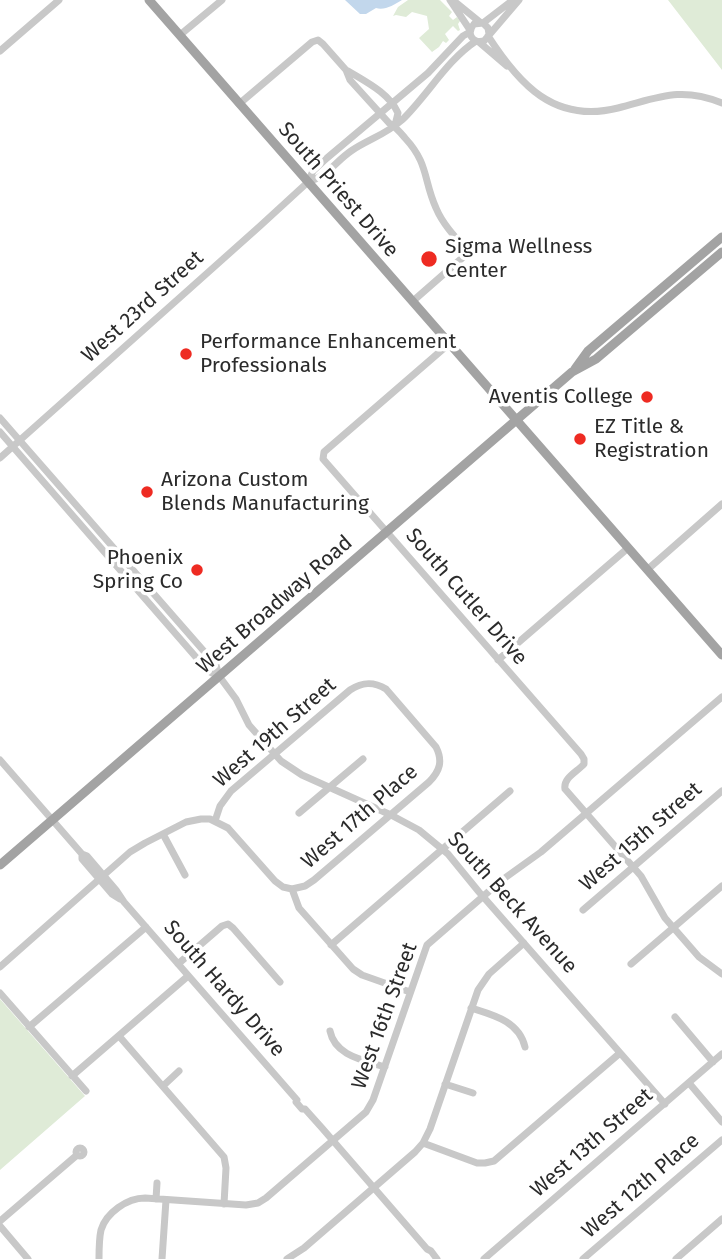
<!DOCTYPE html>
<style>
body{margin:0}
canvas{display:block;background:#fff}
</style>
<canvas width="722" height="1259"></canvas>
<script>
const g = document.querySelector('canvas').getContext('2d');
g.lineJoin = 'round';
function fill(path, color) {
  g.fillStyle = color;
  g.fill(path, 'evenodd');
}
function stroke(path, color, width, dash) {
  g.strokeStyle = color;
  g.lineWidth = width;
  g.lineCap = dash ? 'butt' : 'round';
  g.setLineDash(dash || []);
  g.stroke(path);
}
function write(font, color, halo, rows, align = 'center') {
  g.font = font + ' "Fira Sans",sans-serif';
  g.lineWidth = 7;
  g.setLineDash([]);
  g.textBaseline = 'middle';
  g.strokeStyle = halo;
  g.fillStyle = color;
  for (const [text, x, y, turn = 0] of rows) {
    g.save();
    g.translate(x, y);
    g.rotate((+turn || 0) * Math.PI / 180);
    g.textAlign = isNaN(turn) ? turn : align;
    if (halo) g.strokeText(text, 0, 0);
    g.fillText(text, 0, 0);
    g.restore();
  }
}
fill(new Path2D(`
 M408,0H440L452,12L449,16L453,20L457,17L460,21L458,24L460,30L458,31L453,26L445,34L449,40L446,43L443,41L439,47L432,52L419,38L429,29L427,16L412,12L406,17L396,15L393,16L398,7Z
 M668,0H722V70Z
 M0,999L85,1096L0,1170Z`), '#dfebd7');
fill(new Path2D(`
 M345,0H402C394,5 384,11 376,8L366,14H360Z`), '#c2d7ec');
stroke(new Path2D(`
 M450,0L470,30
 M454,1L481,23
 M483,23L513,0
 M489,34L488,28L483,23L474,24C466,33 472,44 484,41L519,0
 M180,35L222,0
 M488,36C519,84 554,124 618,108C658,98 680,86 722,103
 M479,42L507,66
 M0,51L59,0
 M348,71C366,82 389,93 398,113L395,125
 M239,104L312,42L318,40L323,44L346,70L350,80L389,123C396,127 400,132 405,138C429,164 423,179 436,208C443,225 457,239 469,252L413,301
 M308,182C328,176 335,162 351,151C369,139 385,135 402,120C427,96 447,60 476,41
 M450,343L324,452L323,459L581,754L584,759V764C577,772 563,778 565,789L641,876L665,918L699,957L722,974
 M0,418L216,665L219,676L236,699L249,725L281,761L302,775L391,815L419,830L448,854L479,892L665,1104
 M0,432L208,671L219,676
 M0,458L260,226L308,182L313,171L327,158L428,73L463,36L470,32
 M647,570L722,504
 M498,660L628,548
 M0,760L82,854V859L112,894L120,899
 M299,813L363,759
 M215,821L220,806L231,791L350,690C362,682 373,681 386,689L436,747C443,761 440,771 429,782L314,880L305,886L292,889
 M163,834L185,875
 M82,854L87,856L116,890L124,902L297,1100L296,1102L302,1109H305L322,1128L427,1249L431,1251L437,1259
 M583,910L722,791
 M331,945L510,791
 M178,964L222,926L228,924L233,928L280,982
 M631,964L722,886
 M0,967L130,852L145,843L186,822L201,819H210L228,828L275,881L283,887L292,889L299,908L353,969L362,975L410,992
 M0,993L86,1091
 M471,1008C493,1015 519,1021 525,1047
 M675,1017L713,1062
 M29,1027L146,927
 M330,1031C335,1056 364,1060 385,1067
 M119,1036L224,1157L226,1168L224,1204
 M72,1076L188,976
 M689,1083L722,1122
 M445,1084L473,1093
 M163,1086L179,1071
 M423,1143L477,1163H485L494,1161L620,1053
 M76 1152a4 4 0 1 1 8 0a4 4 0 1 1-8 0Z
 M156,1199L157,1183
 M0,1221L77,1155
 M0,1226L28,1259
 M99,1259C99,1250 99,1239 101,1230C106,1213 127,1198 145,1198L246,1205L258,1203L266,1198L366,1112L373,1100L427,945L502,880L541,852L722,697
 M162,1259L166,1200
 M287,1259L304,1248L415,1152L423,1143L430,1129L478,990L489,974L524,943
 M484,1259L722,1054
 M583,1259L722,1140
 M676,1259L722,1219`), '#c8c8c8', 7);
stroke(new Path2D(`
 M149,0L722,655
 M575,369L588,351L722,237
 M0,865L572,372L596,359L722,252`), '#a3a3a3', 9);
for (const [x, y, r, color] of [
 [429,259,9,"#ee2b22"],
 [186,354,7,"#ee2b22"],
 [647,397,7,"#ee2b22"],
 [580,439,7,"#ee2b22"],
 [147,492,7,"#ee2b22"],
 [197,570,7,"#ee2b22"]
]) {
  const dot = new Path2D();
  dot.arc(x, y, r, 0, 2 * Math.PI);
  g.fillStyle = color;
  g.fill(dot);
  stroke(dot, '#fff', 2.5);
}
write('21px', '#2b2b2b', '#fff', [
 ["South Priest Drive",338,190,49],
 ["West 23rd Street",143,307,-42],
 ["South Cutler Drive",466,597,49],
 ["West Broadway Road",275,605,-41],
 ["West 19th Street",275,733,-41],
 ["West 17th Place",360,817,-41],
 ["West 15th Street",641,837,-41],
 ["South Beck Avenue",512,903,48],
 ["South Hardy Drive",224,989,49],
 ["West 16th Street",385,1016,-70],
 ["West 13th Street",592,1143,-41],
 ["West 12th Place",641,1186,-41]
]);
write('21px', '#2b2b2b', '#fff', [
 ["Sigma Wellness",445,247],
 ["Center",445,271],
 ["Performance Enhancement",200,342],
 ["Professionals",200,366],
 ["Aventis College",633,397,"right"],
 ["EZ Title &",594,427],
 ["Registration",594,451],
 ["Arizona Custom",161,480],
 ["Blends Manufacturing",161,504],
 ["Phoenix",183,558,"right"],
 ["Spring Co",183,582,"right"]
], 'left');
</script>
